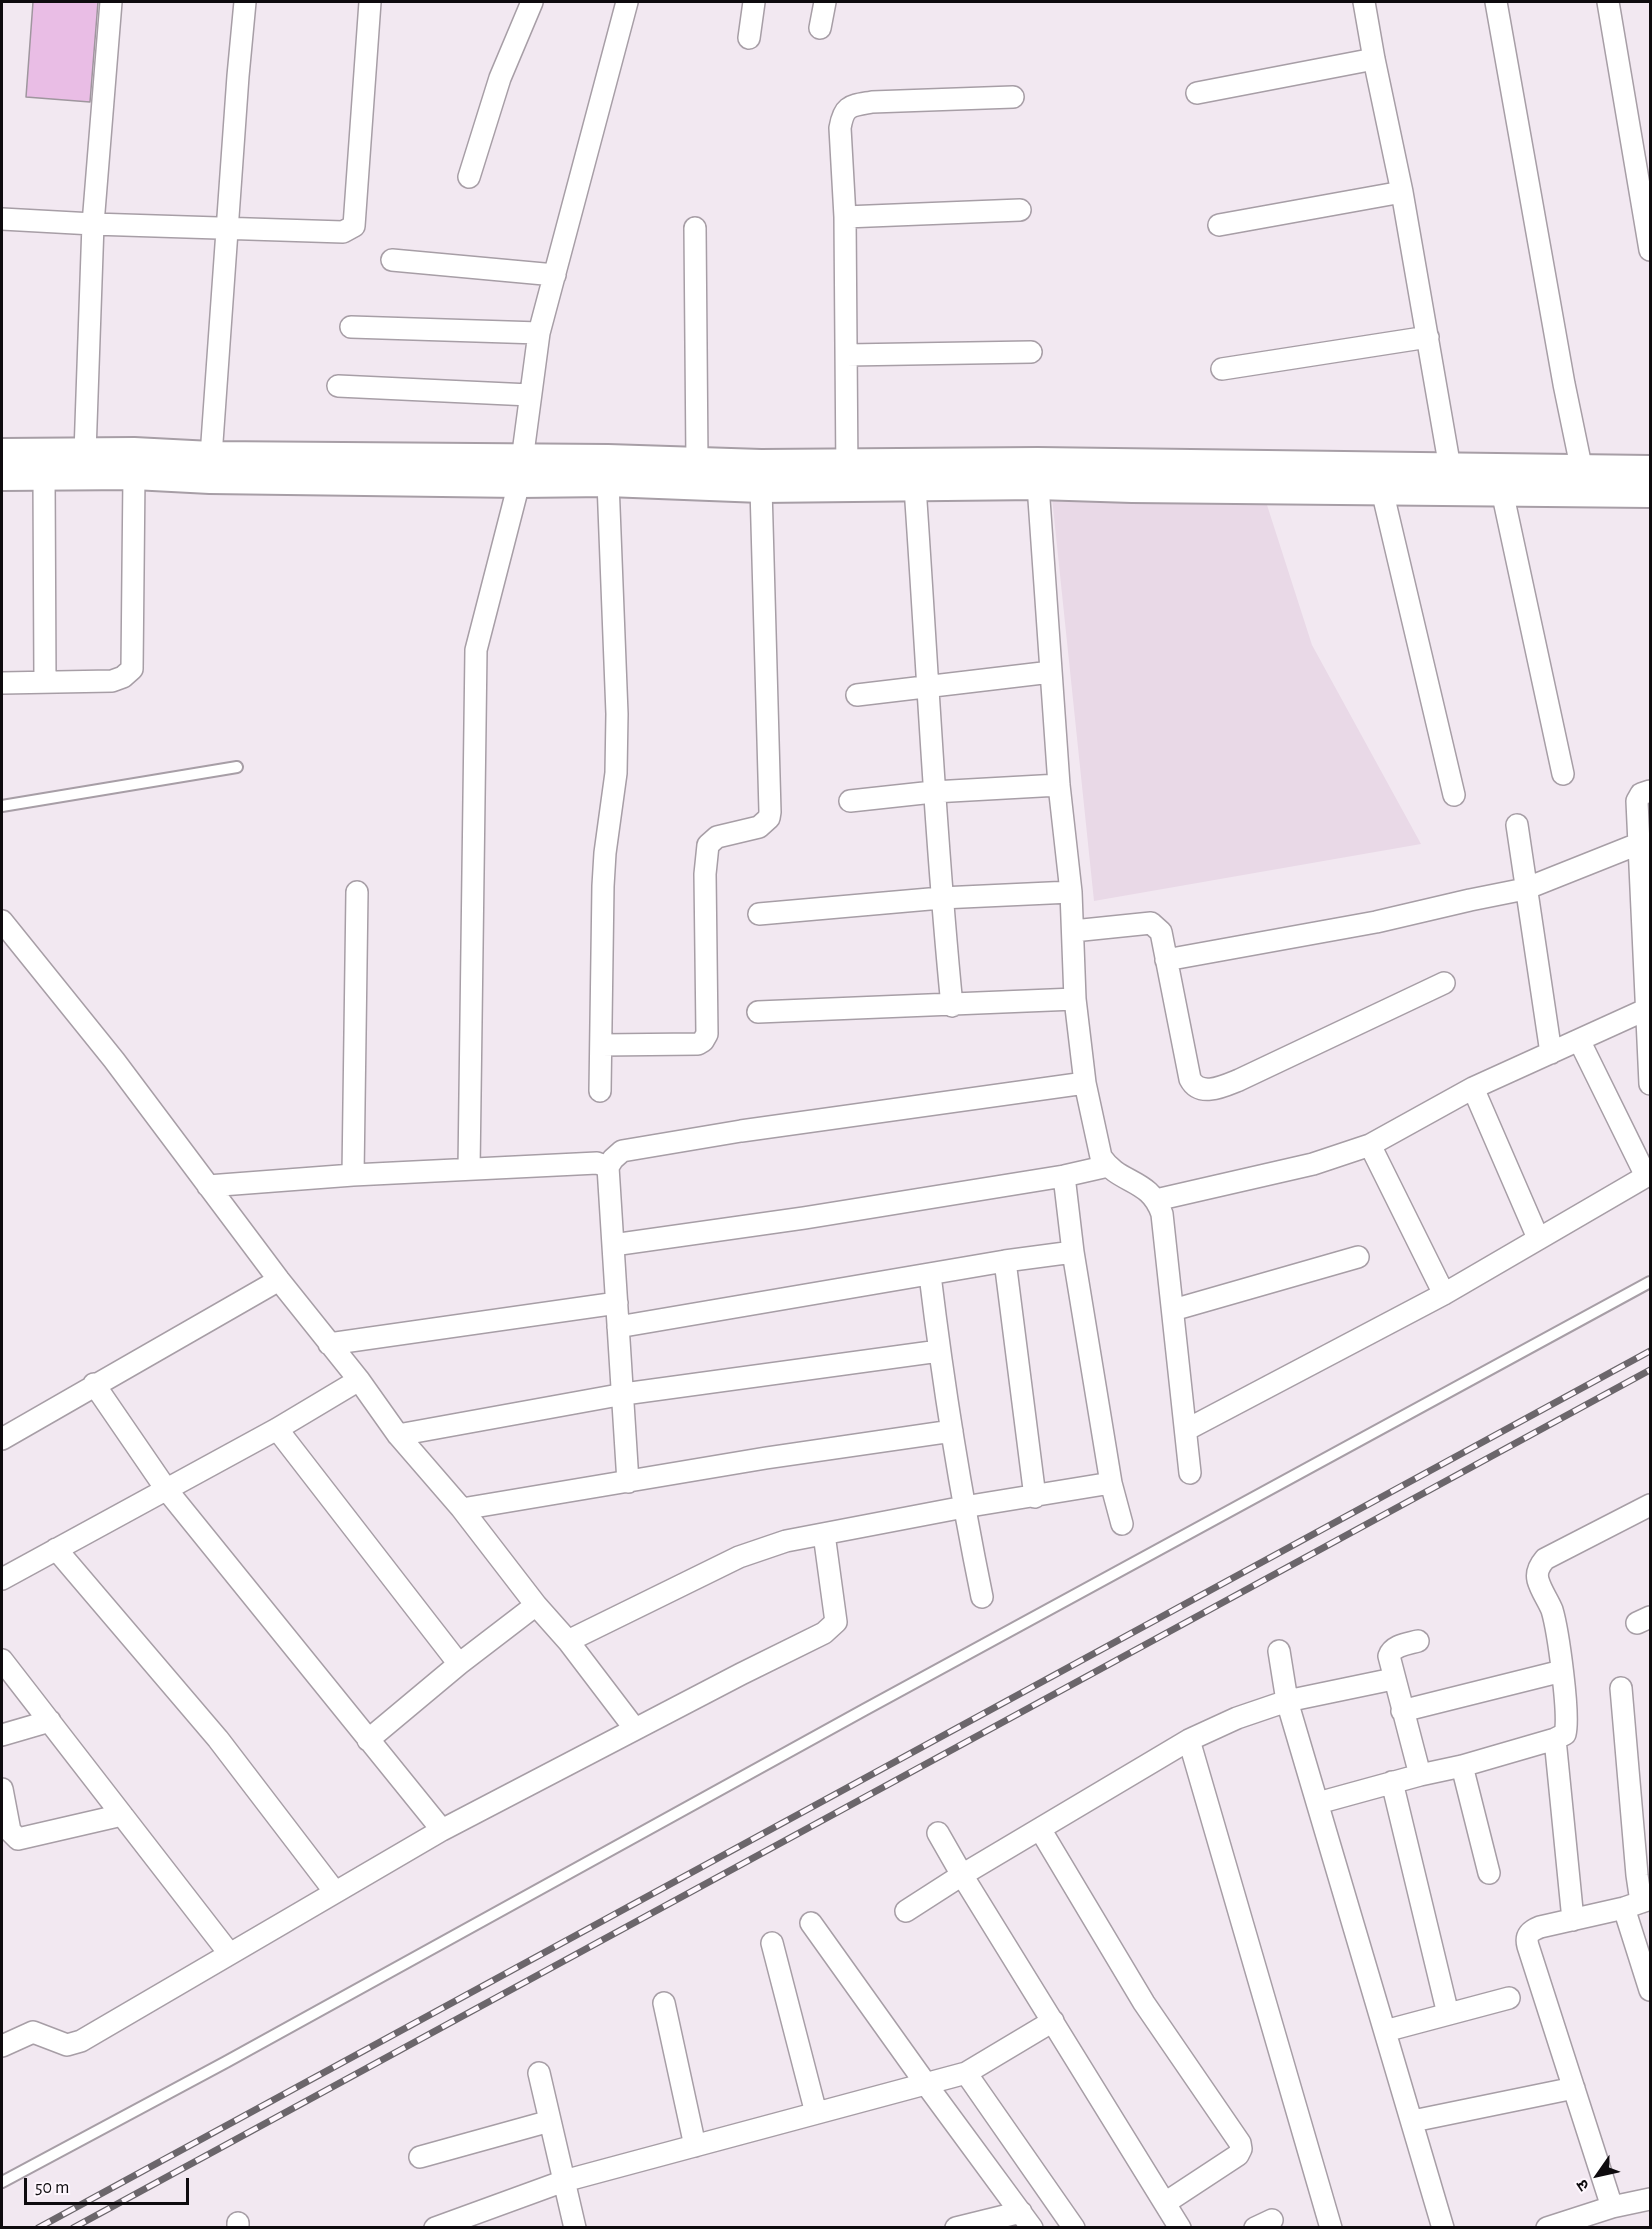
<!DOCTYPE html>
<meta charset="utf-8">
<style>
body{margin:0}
#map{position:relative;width:1652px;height:2229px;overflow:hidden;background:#f2e8f1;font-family:"Alegreya Sans","Noto Sans Devanagari",sans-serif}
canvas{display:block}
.frame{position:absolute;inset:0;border:3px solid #0e0b0e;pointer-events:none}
.north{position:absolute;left:1568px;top:2145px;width:60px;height:60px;-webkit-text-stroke:4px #fef6fd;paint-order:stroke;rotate:236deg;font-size:16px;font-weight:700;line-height:24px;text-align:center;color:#0e0b0e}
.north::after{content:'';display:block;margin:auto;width:21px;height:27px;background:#0e0b0e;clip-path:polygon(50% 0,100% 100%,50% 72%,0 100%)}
.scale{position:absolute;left:24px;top:2178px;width:165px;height:27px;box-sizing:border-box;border:3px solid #0e0b0e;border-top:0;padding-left:8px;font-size:18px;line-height:21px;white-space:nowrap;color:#0e0b0e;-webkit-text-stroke:4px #fef6fd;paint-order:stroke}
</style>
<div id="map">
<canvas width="1652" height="2229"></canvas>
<div class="frame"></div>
<div class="north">उ</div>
<div class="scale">50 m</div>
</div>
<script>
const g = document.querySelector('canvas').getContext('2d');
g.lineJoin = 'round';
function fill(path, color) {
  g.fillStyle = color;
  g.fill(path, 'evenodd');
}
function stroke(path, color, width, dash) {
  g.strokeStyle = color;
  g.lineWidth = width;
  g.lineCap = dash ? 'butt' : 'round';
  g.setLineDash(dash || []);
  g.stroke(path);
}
fill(new Path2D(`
 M1052,498L1267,505L1312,645L1421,844L1094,901Z`), '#e9d9e7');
const building = new Path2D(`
 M33,2H98L90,102L26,97Z`);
fill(building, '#e9bde5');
stroke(building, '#9f969e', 1.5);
const lane = new Path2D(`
 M2,806L237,767
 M2,2182L226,2062L864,1710L1650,1282`);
const street = new Path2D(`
 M1364,2L1374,59L1402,192L1450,468
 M1496,2L1564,384L1582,471
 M1608,2L1650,250
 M820,28L825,2
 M749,38L754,2
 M1197,93L1374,59
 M469,177L500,78L532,2
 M845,217L1020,210
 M2,219L93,224L343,232L354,226L370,2
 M1219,225L1402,192
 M695,228L697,462
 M392,260L555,275
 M351,327L539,333
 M847,355L1031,352
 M1222,369L1428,337
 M338,386L530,395
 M85,453L93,224L111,2
 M211,456L238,76L245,2
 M847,476L845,217L840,128C844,105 850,106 872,102L1013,97
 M44,477L45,682
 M1038,485L1059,785L1071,892L1075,999L1085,1083L1101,1157C1120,1185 1150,1178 1162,1214L1190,1473
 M915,487C927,660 935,833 952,1006
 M1382,490L1454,795
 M1502,491L1563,774
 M2,683L112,681L123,677L132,669L134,475
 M857,695L1051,672
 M1650,791L1641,794L1637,801L1650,1084
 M850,801L933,792L1059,785
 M1517,825L1551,1053
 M759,914L941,898L1071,892
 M2,921L114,1060L279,1280L359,1380L398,1435L462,1509L536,1605L568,1641L635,1729
 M1073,931L1151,923L1161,932L1190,1079C1200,1098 1224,1086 1239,1080L1444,983
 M1166,960L1376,922L1470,900L1525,889L1638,844
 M758,1012L1075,999
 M1579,1040L1646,1176
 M601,1045L698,1044L703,1041L707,1034L705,874L708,845L717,837L759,827L769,818L770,812L761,488
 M1473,1088L1538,1238
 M600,1091L603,886L605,853L616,773L617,714L608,482
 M1370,1145L1444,1294
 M469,1169L476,650L519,483L539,333L627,2
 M353,1175L357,892
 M1064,1176L1073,1252L1111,1483L1122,1524
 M208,1186L353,1175L597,1163L608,1167
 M1156,1200L1313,1164L1370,1145L1473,1088L1647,1009
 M613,1245L804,1218L1064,1176L1108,1166
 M1005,1261L1035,1497
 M930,1275C943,1383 960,1490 982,1597
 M1173,1310L1358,1257
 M618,1327L1005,1261L1073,1252
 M329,1344L617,1303
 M94,1384L166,1489L442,1830
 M277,1429L459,1664
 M1186,1430L1444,1294L1650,1174
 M398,1435L624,1394L939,1351
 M2,1439L279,1280
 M628,1482L608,1167L613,1159L622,1151L741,1131L1085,1083
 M462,1509L766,1458L952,1431
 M56,1549L218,1739L335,1892
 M2,1579L277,1429L359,1380
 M1637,1623L1650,1617
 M568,1641L739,1557L786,1541L964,1507L1111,1483
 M1418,1641C1407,1644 1393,1645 1389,1656L1420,1775
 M1279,1651L1287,1701L1443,2228
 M2,1660L229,1953
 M1621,1688L1637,1875L1641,1902
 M1402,1711L1562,1671
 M2,1735L50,1721
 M1555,1739L1573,1920
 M368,1740L459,1664L536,1605
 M1189,1740L1331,2228
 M1462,1766L1489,1873
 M1392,1782L1448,2014
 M2,1789L10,1831L18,1839L122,1815
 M1318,1803L1420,1775L1462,1766L1555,1739L1565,1734C1570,1715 1558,1630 1552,1610C1548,1600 1541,1591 1538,1580C1536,1572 1539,1566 1545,1559L1650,1505
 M1040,1829L1144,2003L1240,2143L1241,2149L1238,2155L1165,2203
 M938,1833L962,1875L1180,2228
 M1624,1908L1650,1990
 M906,1911L962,1875L1189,1740L1237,1718L1287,1701L1393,1679
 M811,1923L926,2084L1032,2228
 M772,1943L816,2113
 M664,2003L695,2146
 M1385,2031L1509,1998
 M2,2046L33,2032L67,2045L81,2041L442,1830L741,1674L824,1633L836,1622L824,1534
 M539,2073L575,2228
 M966,2073L1074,2228
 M1413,2121L1574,2088
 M420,2157L550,2121
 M1612,2207L1528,1946C1525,1935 1530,1931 1540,1927L1624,1908L1650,1899
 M238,2228V2223
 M435,2228L564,2181L966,2073L1053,2021
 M956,2228L1021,2212
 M1255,2228L1272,2220
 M1547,2228L1612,2207L1650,2199`);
const secondary = new Path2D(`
 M2,453L134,452L211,456L608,459L761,464L1038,462L1650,470
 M2,476L134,475L210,479L519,483L608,482L761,488L1038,485L1132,488L1650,493`);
stroke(lane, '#a79ea6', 14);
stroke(street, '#a79ea6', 24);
stroke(secondary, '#a79ea6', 32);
stroke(lane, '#fff', 10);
stroke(street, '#fff', 21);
stroke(secondary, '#fff', 28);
const rail = new Path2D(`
 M38,2228L1650,1351
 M73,2228L1650,1370`);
stroke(rail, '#6b666b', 7);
stroke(rail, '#fef6fd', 4.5, [14]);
</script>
